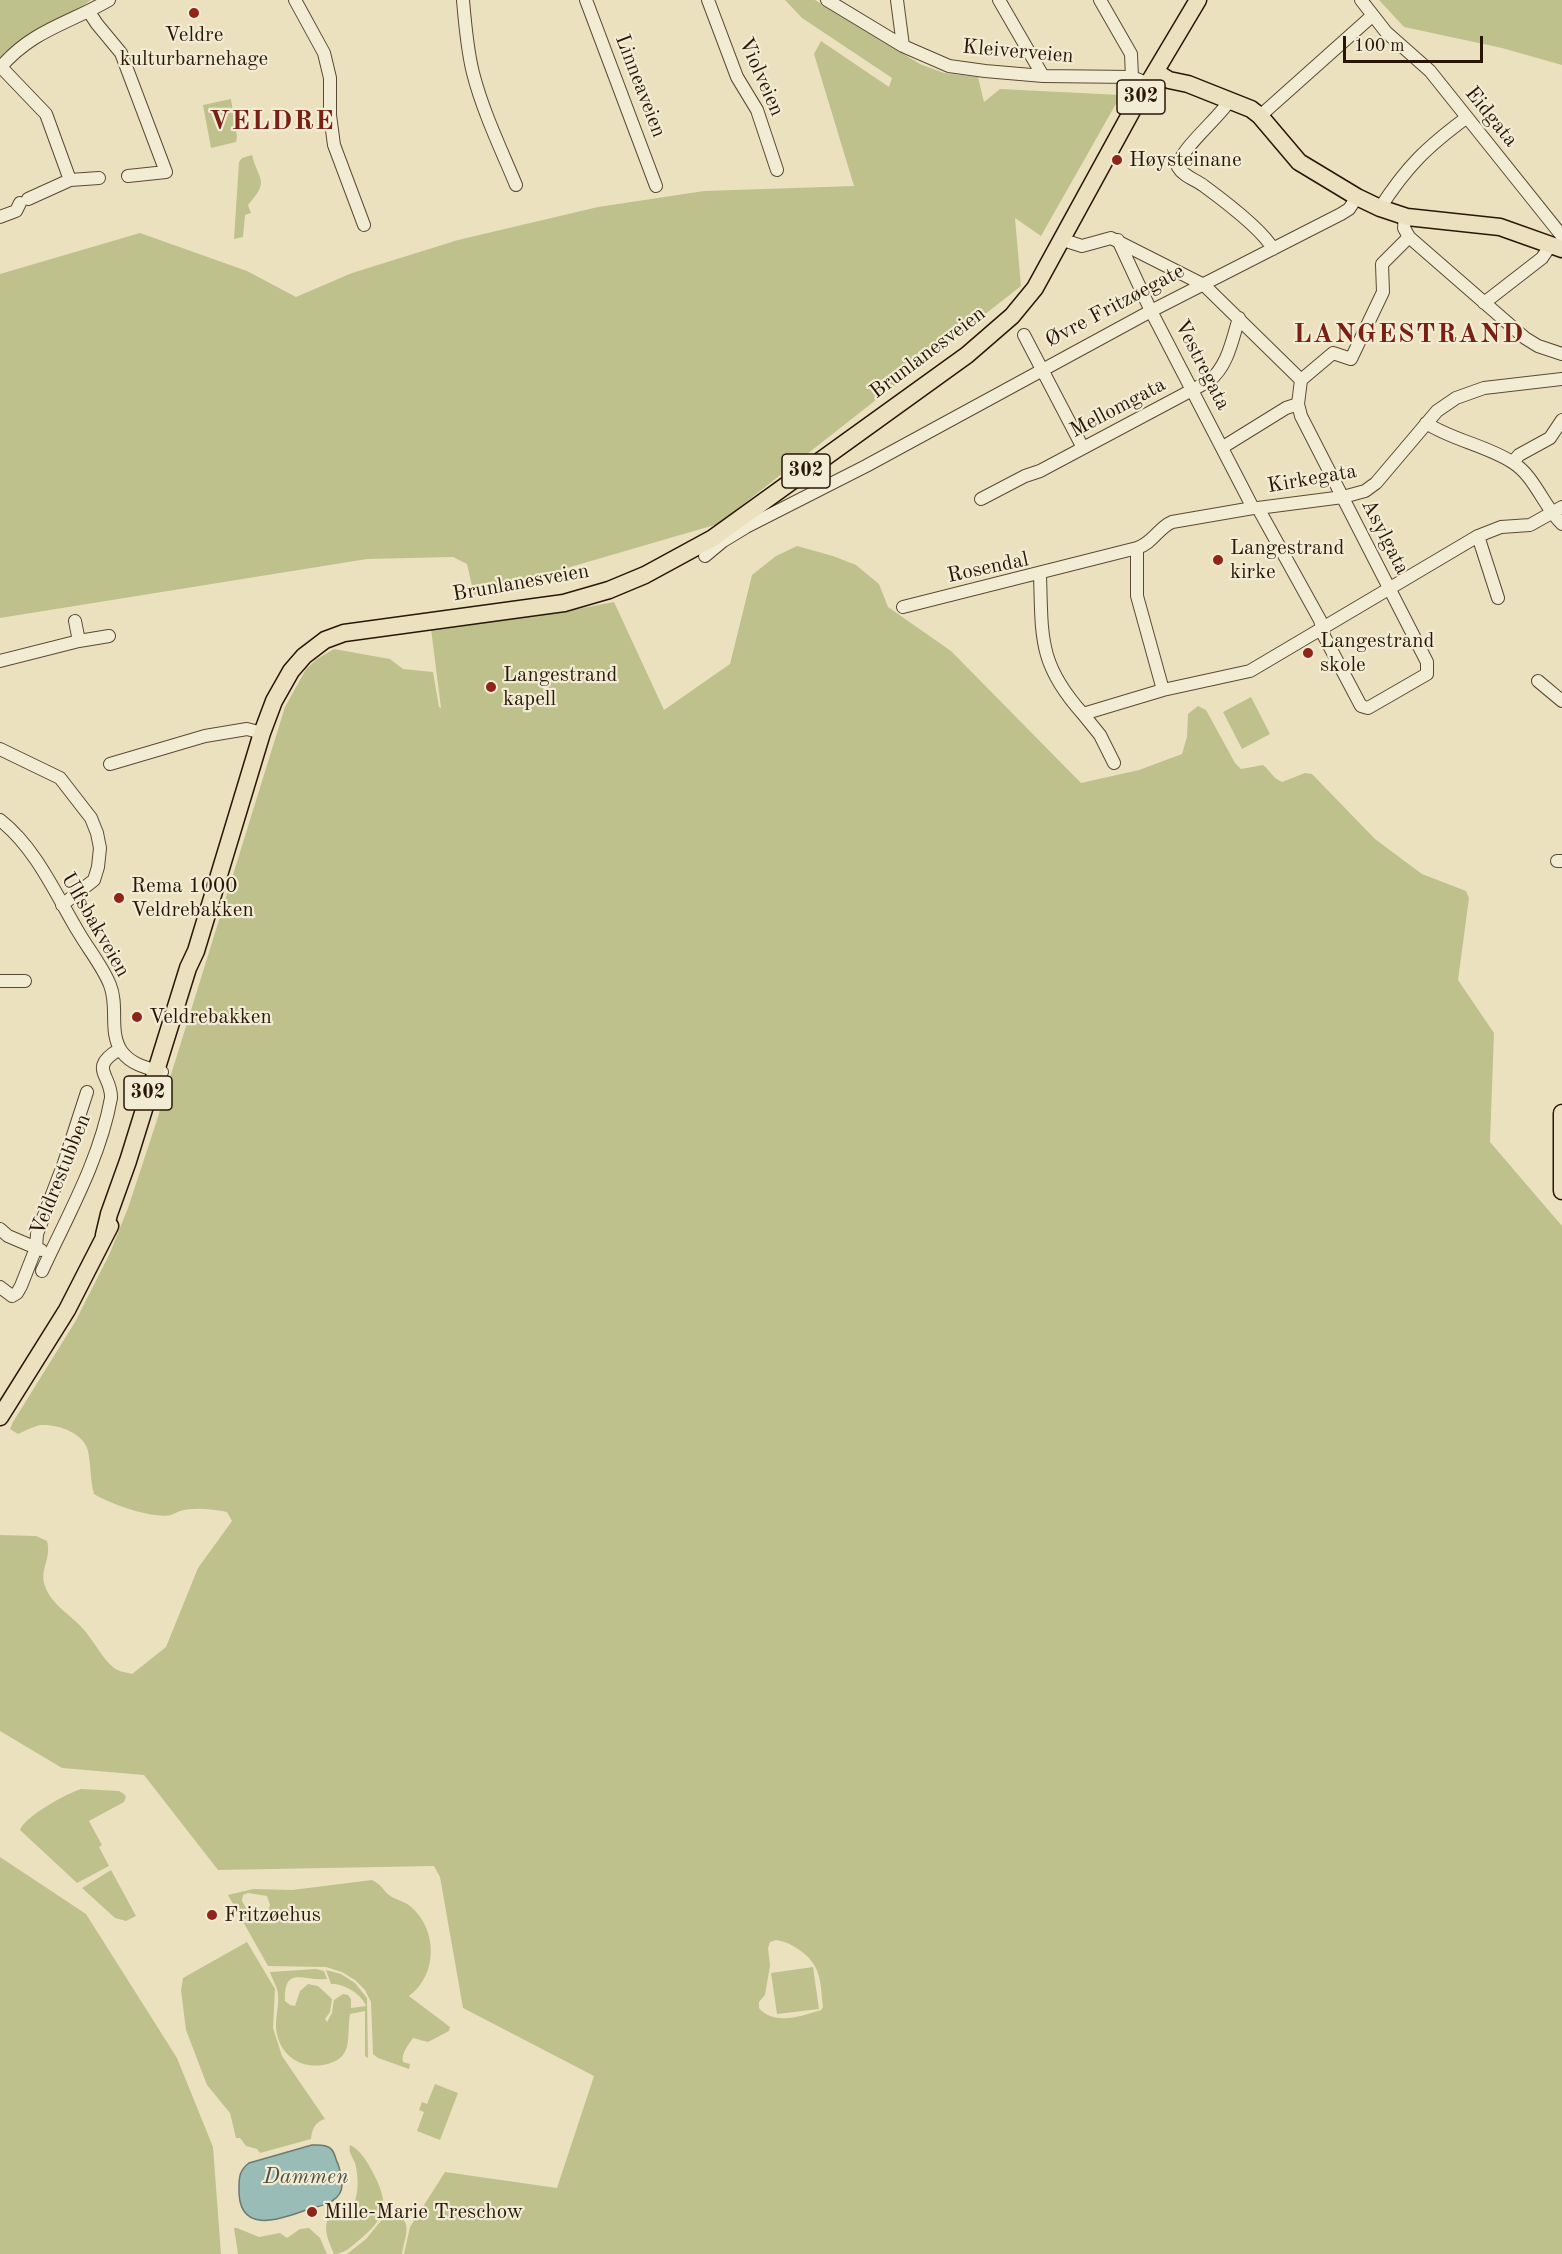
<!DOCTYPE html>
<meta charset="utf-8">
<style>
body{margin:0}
#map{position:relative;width:1562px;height:2254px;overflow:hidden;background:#ece1bf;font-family:"Old Standard TT",serif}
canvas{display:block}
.scale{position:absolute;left:1343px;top:36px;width:140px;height:27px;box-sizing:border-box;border:3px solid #291607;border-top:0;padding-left:8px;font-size:18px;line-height:21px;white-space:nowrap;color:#291607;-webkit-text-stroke:4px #f3ecd5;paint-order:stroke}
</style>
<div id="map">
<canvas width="1562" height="2254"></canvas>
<div class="scale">100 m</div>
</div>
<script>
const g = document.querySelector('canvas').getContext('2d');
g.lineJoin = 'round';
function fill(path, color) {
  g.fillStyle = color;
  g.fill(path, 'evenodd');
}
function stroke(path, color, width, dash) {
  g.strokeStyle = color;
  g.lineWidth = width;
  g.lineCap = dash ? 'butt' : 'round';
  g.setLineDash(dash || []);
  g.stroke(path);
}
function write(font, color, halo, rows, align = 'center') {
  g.font = font + ' "Old Standard TT",serif';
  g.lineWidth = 4.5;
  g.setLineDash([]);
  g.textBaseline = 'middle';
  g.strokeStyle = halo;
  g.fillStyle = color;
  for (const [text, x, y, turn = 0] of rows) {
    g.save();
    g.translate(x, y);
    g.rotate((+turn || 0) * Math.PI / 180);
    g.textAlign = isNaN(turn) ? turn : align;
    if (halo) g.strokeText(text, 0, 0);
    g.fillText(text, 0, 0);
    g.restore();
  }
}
fill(new Path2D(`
 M0,0H91L0,63Z
 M785,0H815L920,64L944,73L978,77L984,102L1000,89L1121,95L1041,236L1015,218L1021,286L718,524L474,595L467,564L453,557L367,559L0,618V274L140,233L247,271L296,297L352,273L458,240L598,207L704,191L854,186L814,54L821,41L889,87L892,78L802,18Z
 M1379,0H1562V65L1502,48L1404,27Z
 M231,99L237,137L236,142L211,148L203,105Z
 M252,155C259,182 270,180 248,205L251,213L245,215L243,237L234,239L239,162L242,158Z
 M797,546L833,556L856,565L879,584L888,607L951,651L1081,783L1139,770L1182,754L1187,737L1188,714L1198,706L1206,710L1235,763L1241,769L1263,765C1271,771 1272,778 1282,782L1305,773L1312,774L1375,839L1422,874L1466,891L1469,898L1458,980L1494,1033L1490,1142L1562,1226V2254H404L410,2227L445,2172L557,2188L594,2076L463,2008L440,1877L434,1866L218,1870L144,1775L62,1768L0,1731V1535L36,1536L47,1541C52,1559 39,1569 45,1586C51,1605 74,1617 85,1631C95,1643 102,1658 114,1668C119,1672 126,1672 132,1674L166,1647L198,1568L232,1521L227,1512C213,1509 193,1507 180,1511C177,1512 174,1514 171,1515C153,1519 110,1504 94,1494C90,1480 91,1465 88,1451C84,1433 58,1424 41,1425C34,1426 25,1431 18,1434L10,1429L13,1422L75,1322L109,1255L128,1208L156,1123L285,707L306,669L317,659L334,649L390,659L403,669L433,672L439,707L441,708L431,629L567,611L614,602L664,710L730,664L752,575L776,556ZM776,1940C784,1941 791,1944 798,1949C822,1965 820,1981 823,2007L821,2010C802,2016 774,2026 759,2008V2002L765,1995L770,1966L768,1948L770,1942Z
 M1251,697L1270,734L1242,749L1223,712Z
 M81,1789L119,1791L124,1794L126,1797L124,1802L89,1821L102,1845L99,1847L109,1866L77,1883L20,1830C24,1817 67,1793 81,1789Z
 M0,1857L86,1914L177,2058L213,2147L221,2254H0Z
 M111,1870L136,1916L126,1921L115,1918L82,1888Z
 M372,1880C383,1886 382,1889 389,1895C394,1899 404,1901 410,1906C438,1929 438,1975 409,1996L450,2027L449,2031L428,2042L413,2038C408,2045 401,2054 403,2062L410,2064L409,2069L378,2058L373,2054L371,2002L365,1990L355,1980L342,1972L326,1967L268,1966L228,1895L253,1889L292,1890ZM248,1893L267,1896L270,1905L268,1911L264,1912L247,1910L242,1901L243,1895Z
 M247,1942L275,1989L273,2028L282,2056L325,2119C315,2122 312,2129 311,2139L260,2153L257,2149L246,2146L240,2138H236L230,2113L207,2085L186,2030L181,1990L183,1978Z
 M813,1967L819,2009L777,2014L771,1973Z
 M316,1969L324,1971L327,1979C304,1982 284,1964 285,2001L290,2005L295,2006L300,1991L308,1984L318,1986L332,1999L330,2012L325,2019L327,2022L332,2013L334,2000L343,1994L348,1995L351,1999V2008L366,2006C362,1994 343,1983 331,1984L326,1970L341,1974L355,1983L367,1998L368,2058L365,2056V2011L350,2014C346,2039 355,2059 323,2065C297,2069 277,2052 276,2026C276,2015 279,2004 278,1994C277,1986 272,1979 270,1972Z
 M435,2084L458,2093L440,2140L417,2131L424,2112L419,2110L422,2102L427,2104Z
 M350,2145C360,2150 366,2160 371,2169C389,2202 389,2216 358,2241C351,2247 344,2254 334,2254C329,2242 324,2233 327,2221C333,2218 340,2217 346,2213C360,2205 359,2177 355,2163C352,2156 348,2152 350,2145Z
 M396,2213C414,2223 404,2238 402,2254H347L366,2239L385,2216Z
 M234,2228H237L259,2237L280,2233L287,2238L300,2229L309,2228L320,2238L327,2254H238Z`), '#bfc18c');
const water = new Path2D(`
 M312,2145C318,2145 325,2144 330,2148C335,2151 335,2159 338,2164C342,2177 347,2192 332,2201C325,2206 314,2207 306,2210C277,2221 237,2234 239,2187C239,2176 240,2170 249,2163Z`);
fill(water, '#99bcb7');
stroke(water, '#6c7a71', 1.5);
const minor = new Path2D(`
 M295,0L324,53L330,78V115L334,145L364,225
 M463,0C465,24 467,49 473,73C483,112 501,149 516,185
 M586,0L656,186
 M708,0L737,77L757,110L777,170
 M827,0L903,46L949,66L985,71L1043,76L1132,77L1149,84
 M897,0L903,46
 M999,0L1043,76
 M1100,0L1131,54L1132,77
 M1361,0L1386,32L1430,71L1562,236
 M89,12L97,24L121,53L166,172L128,176
 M1,67L46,114L70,180
 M0,68C32,30 68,24 109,0
 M1230,100C1220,117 1178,151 1178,167C1183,176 1196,180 1204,186C1223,200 1263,230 1273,249
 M1260,116L1372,16
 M28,199L70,180L99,178
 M1380,208C1407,166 1427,147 1466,118
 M1405,216L1404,228L1409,237L1525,338L1538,346L1562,354
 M0,217L16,211L20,203
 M1063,240L1082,246L1111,238L1204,285L1301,380L1298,404L1301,416L1427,662V674L1368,708L1361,706L1324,636L1320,620L1258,508
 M1118,240L1151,311L1253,508
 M1484,303L1542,258L1550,246
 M1024,335L1083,448
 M1301,380L1333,353L1351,359L1383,292L1382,264L1409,237
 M1426,423C1452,440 1485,445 1512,462C1535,476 1543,506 1562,524
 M1223,447L1286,408L1298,404
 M1513,462L1519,455L1550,438L1562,420
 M981,499L1025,476L1040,471L1209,381C1228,366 1232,340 1239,318
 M1478,536L1498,598
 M705,556L723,541L746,527L866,466L1151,311L1341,214L1349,209L1357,197
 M1040,574C1042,637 1038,664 1083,714L1163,690L1137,596V548
 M903,607L1137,548C1153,543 1158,528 1172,522L1253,508H1258L1343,497L1365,491L1376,483L1437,411L1456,398L1484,388L1562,379
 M75,621L79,641
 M0,661L79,641L109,636
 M1538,681L1562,701
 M1163,690L1250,671L1478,536L1501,527L1530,525L1562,507
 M1083,714L1100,735L1114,763
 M0,749L60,778L91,818L97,833L100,848L98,867L94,880L62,905
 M110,764L205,736L247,729L262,733
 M0,820C36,848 56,895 79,933C89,950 103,967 110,985C119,1007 108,1032 122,1052C132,1065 147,1068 162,1072
 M1557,861H1562
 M0,981H25
 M0,1229L8,1236L41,1250
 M42,1271C68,1215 100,1159 111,1098C112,1075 87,1068 120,1049
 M0,1287L12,1296L17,1293L21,1286L36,1248L37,1234L64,1163L87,1092`);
const major = new Path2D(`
 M1156,72L1169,80L1188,84L1251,109L1260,116L1299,162L1357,197L1380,208L1407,217L1500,227L1562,249
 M1562,1113V1191
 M104,1235L109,1214L128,1161L188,968L196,951L262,733L274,701L291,671L304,656L325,640L344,633L564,603L609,590L645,575L713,538L967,355L1012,316L1035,288L1133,109L1198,0
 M0,1417L67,1310L110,1226`);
stroke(minor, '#5a4935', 14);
stroke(major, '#291607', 19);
stroke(minor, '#f3ecd5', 12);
stroke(major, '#ece1bf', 16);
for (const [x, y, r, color] of [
 [194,13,6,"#8f2418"],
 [1117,160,6,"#8f2418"],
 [1218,560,6,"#8f2418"],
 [1308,653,6,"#8f2418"],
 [491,687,6,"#8f2418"],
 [119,898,6,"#8f2418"],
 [137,1017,6,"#8f2418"],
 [212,1915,6,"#8f2418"],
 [312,2212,6,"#8f2418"]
]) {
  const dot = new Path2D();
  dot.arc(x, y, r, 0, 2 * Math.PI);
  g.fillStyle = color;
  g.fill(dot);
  stroke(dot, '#f3ecd5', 2);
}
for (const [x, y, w] of [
 [1141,97,48],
 [806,471,48],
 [148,1093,48]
]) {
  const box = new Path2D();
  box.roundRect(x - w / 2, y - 17, w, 34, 4.5);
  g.fillStyle = '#f3ecd5';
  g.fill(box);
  stroke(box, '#291607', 1.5);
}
write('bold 20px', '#291607', null, [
 ["302",1141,97],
 ["302",806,471],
 ["302",148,1093]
]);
write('21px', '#291607', '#f3ecd5', [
 ["Veldre",194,35,"center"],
 ["kulturbarnehage",194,59,"center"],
 ["Høysteinane",1129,160],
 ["Langestrand",1230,548],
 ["kirke",1230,572],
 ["Langestrand",1320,641],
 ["skole",1320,665],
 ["Langestrand",503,675],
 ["kapell",503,699],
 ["Rema 1000",131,886],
 ["Veldrebakken",131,910],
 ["Veldrebakken",149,1017],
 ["Fritzøehus",224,1915],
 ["Mille-Marie Treschow",324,2212]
], 'left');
write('21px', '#291607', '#f3ecd5', [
 ["Kleiverveien",1018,52,5],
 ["Violveien",761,77,66],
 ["Linneaveien",640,86,69],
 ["Eidgata",1491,117,51],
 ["Øvre Fritzøegate",1115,306,-28],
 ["Brunlanesveien",928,353,-37],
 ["Vestregata",1202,365,63],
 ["Mellomgata",1118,408,-28],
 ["Kirkegata",1312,479,-10],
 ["Asylgata",1385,537,63],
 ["Rosendal",988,568,-12],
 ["Brunlanesveien",521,583,-10],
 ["Ulfsbakveien",95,925,60],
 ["Veldrestubben",61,1175,-68]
]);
write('italic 22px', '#505045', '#f3ecd5', [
 ["Dammen",306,2177]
]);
g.letterSpacing = '1.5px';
write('bold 27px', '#7a1f14', '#f3ecd5', [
 ["VELDRE",272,122],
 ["LANGESTRAND",1409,335]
]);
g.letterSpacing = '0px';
</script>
